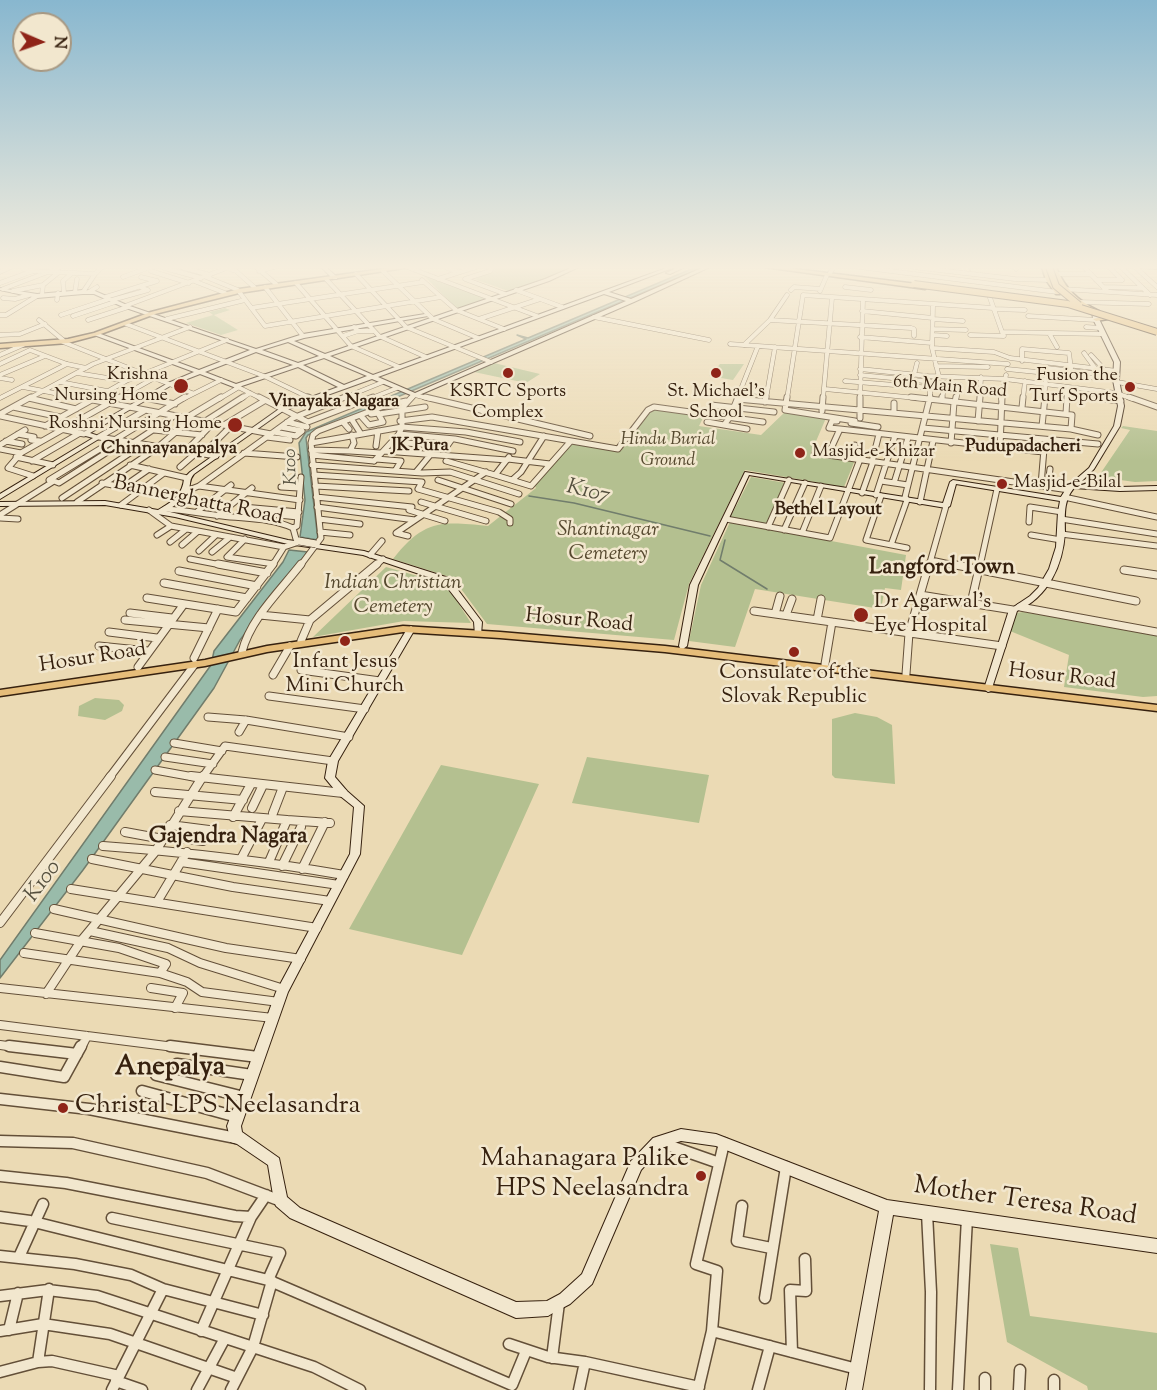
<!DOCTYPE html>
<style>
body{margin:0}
#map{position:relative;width:1157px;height:1390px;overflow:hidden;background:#ebdab4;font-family:"Sorts Mill Goudy",serif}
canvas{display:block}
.north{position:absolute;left:12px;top:12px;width:60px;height:60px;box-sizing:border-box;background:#f2e7ce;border:2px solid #a79882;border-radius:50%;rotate:92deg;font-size:16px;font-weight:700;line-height:24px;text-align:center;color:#36210f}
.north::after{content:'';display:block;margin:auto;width:21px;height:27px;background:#8f2418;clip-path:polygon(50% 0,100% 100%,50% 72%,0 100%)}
</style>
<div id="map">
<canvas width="1157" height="1390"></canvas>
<div class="north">N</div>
</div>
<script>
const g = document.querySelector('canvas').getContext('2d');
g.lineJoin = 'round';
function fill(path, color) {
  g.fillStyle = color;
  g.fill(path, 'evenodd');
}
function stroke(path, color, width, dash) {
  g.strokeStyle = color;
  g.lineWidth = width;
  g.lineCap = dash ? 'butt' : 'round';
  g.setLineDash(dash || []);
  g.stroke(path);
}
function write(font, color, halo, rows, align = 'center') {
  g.font = font + ' "Sorts Mill Goudy",serif';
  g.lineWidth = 5;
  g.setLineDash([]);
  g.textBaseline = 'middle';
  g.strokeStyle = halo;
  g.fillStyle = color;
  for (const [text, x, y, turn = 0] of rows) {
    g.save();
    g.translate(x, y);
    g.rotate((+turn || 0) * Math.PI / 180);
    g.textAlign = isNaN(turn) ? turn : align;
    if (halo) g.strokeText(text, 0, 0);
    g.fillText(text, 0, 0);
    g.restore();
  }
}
fill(new Path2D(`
 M496,267H571L564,272L508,291L474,279L494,271Z
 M422,274L488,299L457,309Z
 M225,308L230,310L214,315L238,330L221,335L186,323L213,315L209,312Z
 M494,363L540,374L526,383L474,372Z
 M720,364H744L733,380L709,376Z
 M656,407L704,416L699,426L761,435L786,411L826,418L811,453L855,460L844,487L745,470L689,584L674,640L487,624L453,578L393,559C424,520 440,521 488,526L536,488L534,484L571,444L621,451L650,411Z
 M1123,426L1157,431V481L1135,482L1098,477L1130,430L1121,428Z
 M751,477L786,483L767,525L730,518Z
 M730,522L906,555L901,590L885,588L881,609L755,589L735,647L689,641L701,585Z
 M386,567L446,584L471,623L404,621L313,637Z
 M1023,612L1157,634V696L1143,697L1064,687L1069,655L1010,631L1016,613Z
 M95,698L119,700L124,705L122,711L105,720L78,716L79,706Z
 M855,713L877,717L892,725L895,784L835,778L832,775V719Z
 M587,757L709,775L699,823L572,803Z
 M441,765L539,784L462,955L349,929Z
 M990,1244L1018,1248L1030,1316L1157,1333V1390H1088L1087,1386L1007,1342Z`), '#b4c090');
const water = new Path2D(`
 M696,267H703L308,435L306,438L318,540L300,537L305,500L299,443L306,432L526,339L517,335L528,338Z
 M289,550L308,552L240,640L214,688L83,870L0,978V960L211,665L214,651L283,562Z`);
fill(water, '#9ba');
stroke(water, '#717d6c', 1.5);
stroke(new Path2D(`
 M953,267L970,268V272
 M529,496L574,503L710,536
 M725,540L720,560L767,589`), '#717d6c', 1.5);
const streetFar4 = new Path2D(`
 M181,267L210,275
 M224,267L236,271L254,287
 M256,267L276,284
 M407,267L537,316
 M444,267L459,272
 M493,267L490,271L465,279L505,294
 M859,267L1057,292
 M913,267L1015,279L1049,280
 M1014,267L1016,269
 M1084,267L1107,291
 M1109,267L1122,280
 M1121,267L1150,295
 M1135,267L1157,287
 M164,268L201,278
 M33,271L95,274L83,292
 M151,271L189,283
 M259,271L274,267
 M383,271L433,319L478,338
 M0,272L11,267
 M830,273L834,267
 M95,274L102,267
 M356,274L406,327L491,362
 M1055,274H1091
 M123,277L150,267
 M206,277L238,290
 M326,279L379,336L426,357
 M438,279L476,267
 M422,280L456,310L504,329
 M1096,280H1122
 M194,281L225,293
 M0,283L33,271L23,269L27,267
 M296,283L351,346L399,367
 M43,285L59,272
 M265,287L303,336
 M845,287L871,290
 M1104,287L1143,288
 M3,289L61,267
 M1063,289L1157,295
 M516,290L562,307
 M791,290L794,287L821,289
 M13,291L43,285L42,295
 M820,291L827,275
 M75,292L77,279
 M89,292L97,287
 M64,293L63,281L72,273
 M240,293L265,326L441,297
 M989,295L1002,332
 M106,297L157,281L141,277
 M3,298L15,299L29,295
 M57,300L58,293
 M112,300L148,290L140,287
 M1078,302L1149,304
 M125,306L227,268
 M933,306L932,348L939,377
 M251,308L423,282
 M993,309L1025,310
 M862,311L933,318
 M0,315H6L37,296
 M61,315L109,299
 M73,316L115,302
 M1028,316L1096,320
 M594,317L709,340
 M167,319L245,300
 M479,319L540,299
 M933,319L963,321
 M39,320L63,340
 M88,320L128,307
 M770,320L911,328L914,329V336
 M126,324L264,376L312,399
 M354,327L358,331H374
 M1086,327L1100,328
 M933,329L966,330
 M1002,332L1102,334
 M1049,333L1057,347
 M0,335L20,334L45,324
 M933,335L947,336
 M970,335L1004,336L1002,332
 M343,336L358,331
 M860,337L932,343
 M63,342L192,393
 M730,344L1008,364
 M744,345L770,320L787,295
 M932,348L994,352L1010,358L1117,371
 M1084,353L1095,368H1093
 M0,355L23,345
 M1091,355L1103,368
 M1022,361V349L1069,353L1071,369
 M0,364L30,350L67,364L86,368
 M936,366L988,367
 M1047,368L1116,376
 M860,369L928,376L1005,379L1116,393L1133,399
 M1007,369L1116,380
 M77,373L126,381
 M0,375L45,356
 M860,375L945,383L942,399
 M914,375L917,363
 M0,378L12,380
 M845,381L944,389
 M60,382L107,391
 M1117,382L1157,389
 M236,386L262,399
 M23,387L85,399
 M930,388V399
 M825,389L926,399
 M740,390L766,393
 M0,398L67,364
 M29,398L32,399
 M145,398L149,399
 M1095,398L1102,399
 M28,399L93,364L190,327
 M94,399L126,381L227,340
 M117,399L156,377
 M183,399L221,380
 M219,399L239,387
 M241,399L250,393
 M341,399L383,382
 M369,399L397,388
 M410,399L415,395L431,399
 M737,399L758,346
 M766,399L775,347
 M787,399L803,295L993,308
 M823,399L832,298
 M860,399L863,300
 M956,399L960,385
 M980,399L981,377
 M1001,399L1006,375
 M1023,399L1025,381
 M1044,399L1047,369
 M1067,399V387`);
const streetFar3 = new Path2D(`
 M77,397L271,434
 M259,397L308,422L373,397
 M308,397L312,399
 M425,397L590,436
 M738,397L730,417L724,425L747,429
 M787,397L785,410L855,421
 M860,397V418
 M911,397L1072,415L1071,429
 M1129,397L1157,407
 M29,398L76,409
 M145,398L175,404
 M1095,398L1121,401
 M737,399L1071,429L1098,435
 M942,400V397
 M765,402L766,397
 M955,402L956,397
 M894,403V413
 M711,405L774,412
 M13,407L60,417
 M1022,408L1023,397
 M822,411L823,397
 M0,414L31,397
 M379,414L425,407
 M1066,414L1067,397
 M0,416L84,434
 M361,416L369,425L383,422L378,413L371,414
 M186,418L221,397
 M352,420L361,434
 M400,421L432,417L618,449L648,410L654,407L763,422
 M837,421H832L829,428L840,429
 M978,421L980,397
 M204,422L243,397
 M287,422L307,427
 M343,422L349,429
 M707,422L724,425
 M851,423L878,427
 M224,425L264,401
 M45,426L97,397
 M1042,426L1045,397
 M281,427L302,431
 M923,428L1098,444
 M154,430L202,435
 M274,432L296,436L302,431
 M18,434L34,437L31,440L40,441
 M399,434L455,439L513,451
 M99,437L216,456
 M99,437L144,411
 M267,437L290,440
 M6,441L22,444
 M392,442L447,446L452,439
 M133,443L174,416
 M311,443L313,435L318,431L384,406L406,401
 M951,443L954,402
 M0,445L25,430
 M376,446L378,431
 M1000,447L1002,397
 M0,449L21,453
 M311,450L350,451L354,443L352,435
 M186,451L213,423
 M350,451L381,453
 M384,451L507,460
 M1043,452L840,429L828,455L1069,490
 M244,453L297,457
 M815,453L828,455
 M203,454L230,427
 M312,455L374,461
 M16,457L53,465
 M850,458L855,445
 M376,459L399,434L402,427L466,432L520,442
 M508,459L550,464
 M32,461L80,433
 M374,461L376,459L401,461L395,471
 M446,461L495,475L509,457
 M872,462L879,434
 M130,465L187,478
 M312,465L422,473L450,472L519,494
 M180,467L196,453
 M416,472L431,454
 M314,475L422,482L418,489L499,512L510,519V523
 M495,475L531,486L570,442
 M33,476L8,468L21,453L120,397
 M438,480L511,504
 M512,480L521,472L544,436
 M54,481L49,480L185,397
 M881,481L908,485
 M102,483L161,494
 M894,483L908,438
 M1041,485L1044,449
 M199,486L300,500
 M315,486L409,491
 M1048,486L1050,469
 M123,487L149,469
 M281,487L299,488
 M186,491L199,486L293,418L345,397
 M862,493L873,462
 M876,495L895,436
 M881,496L866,540L907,548
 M316,497L412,507L409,510L445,521
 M1064,497L1157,517
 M62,498L142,445
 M77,502L157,448L191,419
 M421,502L486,521
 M920,502L933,441
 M121,505L164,473
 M243,507L299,512
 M317,507L415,520
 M165,509C185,510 203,514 222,516C245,519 272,518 293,528L296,539
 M149,510L171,526L284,547L296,543
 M198,511L231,485
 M240,511L298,517
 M0,515L54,481L59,483L123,442
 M217,516L252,488
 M0,518L18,519
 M319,519L360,524
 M726,519L830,538L862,454
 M1061,519L1157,534
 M1029,522L1030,507L1062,512
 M768,527L789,480
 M293,528L297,526L301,477
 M784,530L805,483
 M320,532L350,535
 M802,533L821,486
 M1061,534L1157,546
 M157,535L171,526
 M1031,535L1061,540
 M408,536L396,533L486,472
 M245,539L227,557L274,564
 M170,542L185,530
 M182,545L197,532
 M891,545L907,500L905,497L930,397
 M199,551L215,536
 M212,552L229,538
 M370,555L382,541
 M190,559L226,566
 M931,560L959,566
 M272,566L284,547
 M300,566L321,538L311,443L402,427V408L412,397
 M375,566L383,559
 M929,566L946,506
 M980,566L997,489`);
const streetFar2 = new Path2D(`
 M218,564L267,573
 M951,564L1136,601
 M1124,570L1157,575
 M179,571L257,586
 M164,583L247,598
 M920,595L1013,610
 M147,598L236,612L273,564
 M971,603L980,564
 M1020,607L1157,632
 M754,611L1002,646
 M130,613L172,618
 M775,614L780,596
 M260,615L310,620
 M786,615L792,599
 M125,620L209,628
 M817,620L821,599
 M109,632L157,638
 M301,641L310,620L377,564
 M99,646L148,651
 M242,652C250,619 280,591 301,564
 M194,658L218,609
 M825,664L832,622
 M138,667L184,604
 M301,670L380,681
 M906,674L909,633L929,564
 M273,675L290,646
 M269,696L365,709
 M208,717L246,720L349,737
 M239,732L246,720
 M174,743L222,751
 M165,757L213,764
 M155,770L199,778
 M109,778L195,664
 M202,778L225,746L333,761`);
const streetFar1 = new Path2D(`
 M191,776L343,793
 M155,792L243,800
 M252,808L263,785
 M179,811L287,820
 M273,813L283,787
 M233,817L251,784
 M170,825L209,830
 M125,832L163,839
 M165,836L203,841
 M103,846C184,852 264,861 344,875
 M92,859L233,887L330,901
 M241,859L262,819
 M181,862L339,885
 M269,862L287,820L330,823
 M282,866L301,827
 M302,869L325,822
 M71,889L317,928
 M157,902L187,852
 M54,909L226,948L301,959
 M0,923L111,776
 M90,931L168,948L200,963L284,989
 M24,953L160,973L166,964L119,948L35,933
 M160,973L187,982L202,992L279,1002
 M0,988L273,1018
 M151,988L183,993L175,1008
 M46,994L81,941L155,852L203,776
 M0,1025L182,1048
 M0,1045L22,1048
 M81,1048L87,1036`);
const street = new Path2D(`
 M9,1046L77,1054
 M170,1046L258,1057
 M177,1064L252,1075
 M0,1067L64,1077L81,1046
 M156,1075L244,1097
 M142,1091L237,1117
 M0,1099L89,1109L236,1138
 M0,1141L73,1143L207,1173L281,1201
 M659,1142L719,1163
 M0,1176L66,1183L235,1216L251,1217
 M742,1206L737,1241L771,1248
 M927,1213L931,1292L930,1390
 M0,1217L30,1221L268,1280L512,1385L526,1351
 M112,1218L280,1253L268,1280
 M0,1256L75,1264L131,1275L163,1289L263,1315
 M19,1257L43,1204
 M0,1296L48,1290L97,1296L314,1367L360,1390
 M765,1298L786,1167
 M9,1330L18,1293
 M0,1331L43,1324L110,1334L237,1378
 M201,1331L251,1217L266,1195
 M712,1331L857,1369
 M509,1344L548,1357L585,1362L699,1387
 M792,1352L790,1290L806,1291L805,1259
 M552,1358L559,1303
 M38,1362L49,1289
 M0,1372L38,1362L52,1361L119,1376
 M985,1378V1390
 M1054,1380V1390
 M116,1381L142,1390
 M112,1390L163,1289
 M197,1390L225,1338
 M231,1390L253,1347L272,1281
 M579,1390L585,1362
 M698,1390L712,1331L717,1271L696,1264L724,1143
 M758,1390L770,1346
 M958,1390L967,1218
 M1019,1390L1020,1370`);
const secondary = new Path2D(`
 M321,267H326L337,277V279H333Z
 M573,267H579L549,281L330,356L373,375L669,267H675L609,292L631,299L704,267H710L634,302L417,396H413L372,379L283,411L194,474C189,480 191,482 189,489C185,499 175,506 166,511L288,540L364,551L449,578L482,622L481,635H475L474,622L443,582L363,555L288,544L175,517L105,505L0,506V502L105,501L158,510C172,502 183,495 184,478L190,472L279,409L338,387L298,367L236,388L200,374L172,385L90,433L102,437L0,499V494L93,438L82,435V433L168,383L194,372L94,335V333H98L199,370L250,350L123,307L94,294H83L37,298L0,290V288L37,294L83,290L95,291L127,305L256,349L303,334L425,314L428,316L304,338L294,341L325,354L545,279ZM604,294L626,301L415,393L378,377ZM288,342L319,356L298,363L262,350ZM256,352L293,365L236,384L205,372ZM324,358L367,376L344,385L303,365Z
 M679,267H685L670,274L666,273Z
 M1136,267H1157V269L1138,268Z
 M1095,309L1098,311L1099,319L1120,362L1119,380L1124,406L1120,426L1094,469L1079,484L1120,487L1157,486V490L1120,491L1074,488C1063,501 1065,516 1065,532C1063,566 1048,597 1017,611L991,691L988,692L984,689L1009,610L1030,596L1038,588L1049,569L1056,547L1058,512L1060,501L956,484L950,506L946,508L749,475L698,585L687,646L683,649L680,648L679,646L690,585L745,472L943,503L950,482L953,480L1061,497L1067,487L1089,468L1114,426L1118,406L1113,380L1114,362L1093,319L1092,311Z
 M411,626L415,629L338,761L335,777L347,791L364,806L360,854L288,992L241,1126L242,1132L279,1158L287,1197L300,1208L516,1302L547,1301L560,1294L582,1274L631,1161L653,1138L681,1129L716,1134L887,1200L1157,1239V1253L893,1215L862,1390H846L879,1211L716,1146L681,1141L662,1147L641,1170L592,1284L570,1304L553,1313L548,1316L516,1318L290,1218L276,1206L274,1201L268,1165L237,1144L231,1142L227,1126L276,992L350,854L354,807L339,795L325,778L328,761L407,629Z`);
const primary = new Path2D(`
 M397,267H411L239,293L155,314L98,335L68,343L0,348V344L68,339L94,333L151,312L239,289Z
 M764,267H779L925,285L928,287L925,289Z
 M1042,267H1048L1052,280L1061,293L1060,294H1056L1046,280Z
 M1050,267H1056C1065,289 1078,301 1099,311V313C1076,312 1058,287 1050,267Z
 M1106,316L1108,317V319L1096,321L1093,319Z
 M403,626L500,632L665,646L1157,705V711L665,652L500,638L403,632L267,652L205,666L0,696V690L205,660L267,646Z`);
stroke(streetFar4, '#634f38', 5);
stroke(streetFar3, '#634f38', 7);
stroke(streetFar2, '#634f38', 9);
stroke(streetFar1, '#634f38', 10);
stroke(street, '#634f38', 13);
stroke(secondary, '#36210f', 2);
stroke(primary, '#36210f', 3);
stroke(streetFar4, '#f2e7ce', 4);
stroke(streetFar3, '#f2e7ce', 5);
stroke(streetFar2, '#f2e7ce', 7);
stroke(streetFar1, '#f2e7ce', 8);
stroke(street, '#f2e7ce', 10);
fill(secondary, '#f2e7ce');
fill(primary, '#e6bd7a');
const secondaryBridge = new Path2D(`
 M299,541L316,544`);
const primaryBridge = new Path2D(`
 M1049,267L1056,286L1079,305
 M914,284L1068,304L1157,332`);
stroke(secondaryBridge, '#36210f', 8, []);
stroke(primaryBridge, '#36210f', 8, []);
stroke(secondaryBridge, '#f2e7ce', 7);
stroke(primaryBridge, '#e6bd7a', 6);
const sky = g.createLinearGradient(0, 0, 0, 461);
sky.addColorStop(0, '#88b7cf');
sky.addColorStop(0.58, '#f6eedd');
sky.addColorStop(1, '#f6eedd00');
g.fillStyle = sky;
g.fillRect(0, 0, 1157, 461);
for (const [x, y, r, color] of [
 [508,373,6,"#8f2418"],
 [716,373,6,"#8f2418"],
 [181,386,8,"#8f2418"],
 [1130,387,6,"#8f2418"],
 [235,425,8,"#8f2418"],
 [800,453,6,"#8f2418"],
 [1002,484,6,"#8f2418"],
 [861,615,8,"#8f2418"],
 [345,641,6,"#8f2418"],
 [794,652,6,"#8f2418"],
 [63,1108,6,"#8f2418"],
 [701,1176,6,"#8f2418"]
]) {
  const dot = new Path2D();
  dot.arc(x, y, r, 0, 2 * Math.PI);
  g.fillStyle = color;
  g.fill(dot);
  stroke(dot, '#f2e7ce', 2);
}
write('18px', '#36210f', '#f2e7ce', [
 ["Krishna",168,376],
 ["Nursing Home",168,397],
 ["Fusion the",1118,377],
 ["Turf Sports",1118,398],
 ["KSRTC Sports",508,393,"center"],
 ["Complex",508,414,"center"],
 ["St. Michael's",716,393,"center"],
 ["School",716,414,"center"],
 ["Roshni Nursing Home",222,425],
 ["Masjid-e-Khizar",812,453,"left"],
 ["Masjid-e-Bilal",1014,484,"left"]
], 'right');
write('18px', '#36210f', '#f2e7ce', [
 ["6th Main Road",950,388,5]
]);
write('bold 18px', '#36210f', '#f2e7ce', [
 ["Vinayaka Nagara",334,403],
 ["JK Pura",420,447],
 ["Pudupadacheri",1023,448],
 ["Chinnayanapalya",169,450],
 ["Bethel Layout",828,511]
]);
write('italic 18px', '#56492f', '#f2e7ce', [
 ["Hindu Burial",668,441],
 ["Ground",668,462]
]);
write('italic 18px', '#544f3e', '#f2e7ce', [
 ["K100",292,467,-92]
]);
write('21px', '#36210f', '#f2e7ce', [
 ["Bannerghatta Road",198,502,12],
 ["Hosur Road",579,622,5],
 ["Hosur Road",93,659,-9],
 ["Hosur Road",1062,678,6]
]);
write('italic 21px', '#56492f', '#f2e7ce', [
 ["Shantinagar",608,531],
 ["Cemetery",608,555],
 ["Indian Christian",393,584],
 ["Cemetery",393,608]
]);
write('21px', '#36210f', '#f2e7ce', [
 ["Dr Agarwal's",874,603,"left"],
 ["Eye Hospital",874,627,"left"],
 ["Infant Jesus",345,663],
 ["Mini Church",345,687],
 ["Consulate of the",794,674],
 ["Slovak Republic",794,698]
]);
write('italic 22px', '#544f3e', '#f2e7ce', [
 ["K107",588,493,13],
 ["K100",44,882,-54]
]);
write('bold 22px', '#36210f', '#f2e7ce', [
 ["Langford Town",942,569],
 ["Gajendra Nagara",228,838]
]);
write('26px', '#36210f', '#f2e7ce', [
 ["Christal LPS Neelasandra",75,1108],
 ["Mahanagara Palike",689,1161,"right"],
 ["HPS Neelasandra",689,1191,"right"]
], 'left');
write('26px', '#36210f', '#f2e7ce', [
 ["Mother Teresa Road",1025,1203,8]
]);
write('bold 27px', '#36210f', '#f2e7ce', [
 ["Anepalya",170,1069]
]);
</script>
